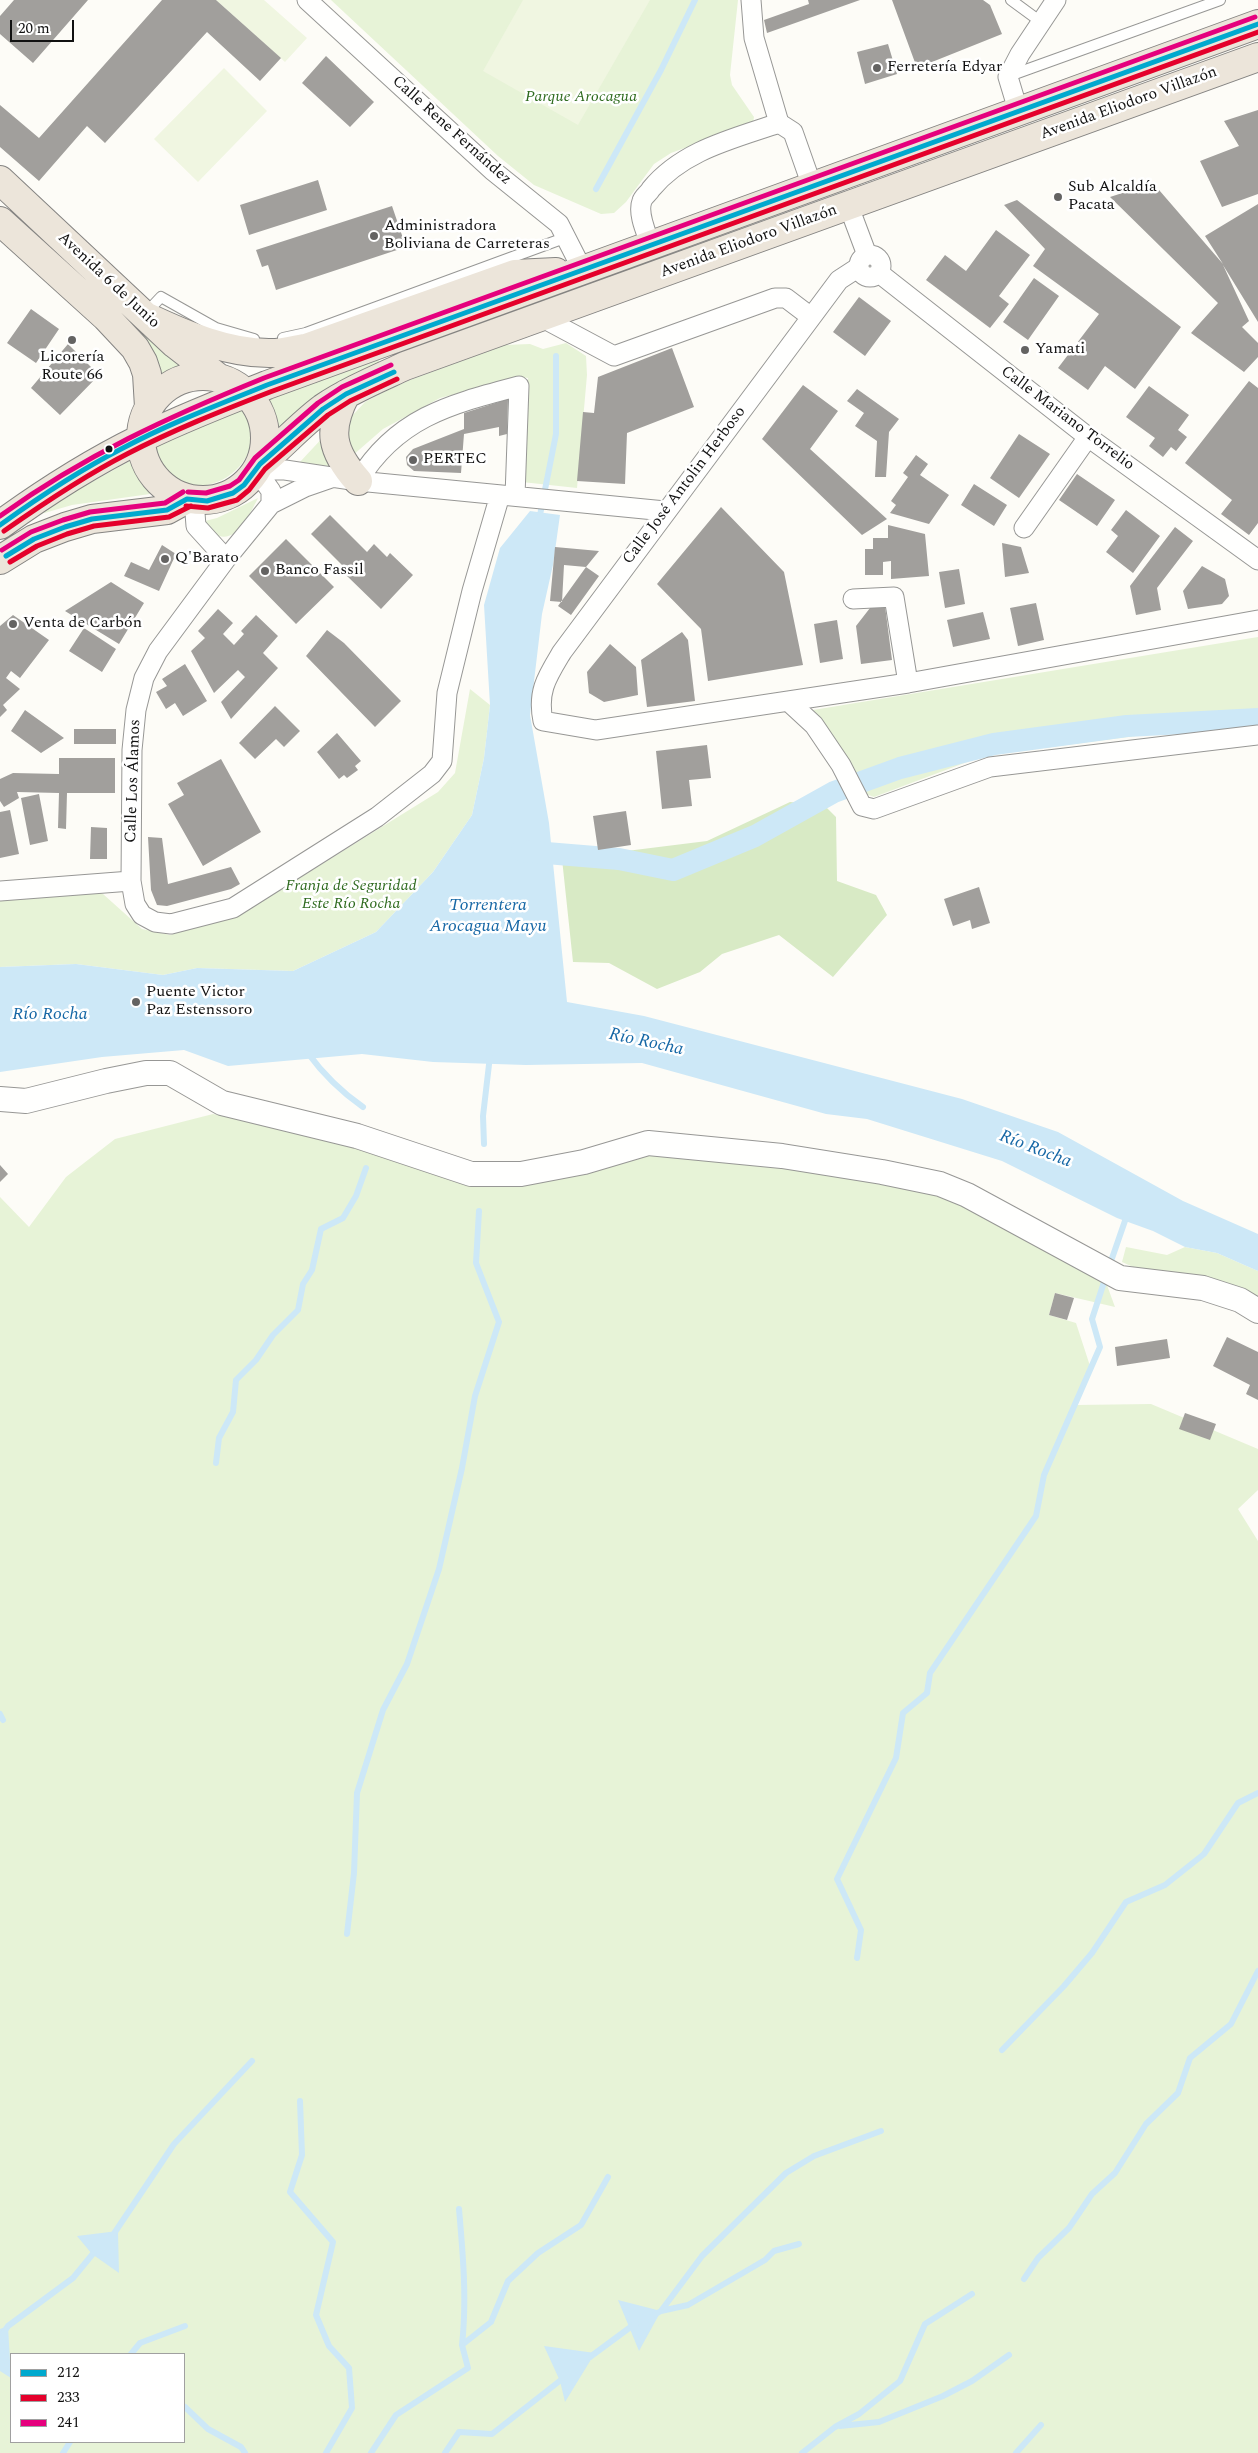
<!DOCTYPE html>
<meta charset="utf-8">
<style>
body{margin:0}
#map{position:relative;width:1258px;height:2453px;overflow:hidden;background:#fdfcf7;font-family:Spectral,serif}
canvas{display:block}
.legend{position:absolute;left:10px;top:2353px;width:175px;height:90px;box-sizing:border-box;background:#fff;border:1px solid #a0a0a0;margin:0;padding:6px 9px;list-style:none;font-size:15px;color:#111}
.legend li{display:flex;align-items:center;gap:10px;height:25px}
.legend b{width:25px;border:1px solid #a0a0a0}
.scale{position:absolute;left:10px;top:20px;width:64px;height:22px;box-sizing:border-box;border:2px solid #111;border-top:0;padding-left:6px;font-size:15px;line-height:18px;white-space:nowrap;color:#111;-webkit-text-stroke:4px #fff;paint-order:stroke}
</style>
<div id="map">
<canvas width="1258" height="2453"></canvas>
<ul class="legend">
<li><b style="height:6px;background:#00a9ce"></b>212</li>
<li><b style="height:6px;background:#e4002b"></b>233</li>
<li><b style="height:6px;background:#e5007d"></b>241</li>
</ul>
<div class="scale">20 m</div>
</div>
<script>
const g = document.querySelector('canvas').getContext('2d');
g.lineJoin = 'round';
function fill(path, color) {
  g.fillStyle = color;
  g.fill(path, 'evenodd');
}
function stroke(path, color, width, dash) {
  g.strokeStyle = color;
  g.lineWidth = width;
  g.lineCap = dash ? 'butt' : 'round';
  g.setLineDash(dash || []);
  g.stroke(path);
}
function write(font, color, halo, rows, align = 'center') {
  g.font = font + ' Spectral,serif';
  g.lineWidth = 5;
  g.setLineDash([]);
  g.textBaseline = 'middle';
  g.strokeStyle = halo;
  g.fillStyle = color;
  for (const [text, x, y, turn = 0] of rows) {
    g.save();
    g.translate(x, y);
    g.rotate((+turn || 0) * Math.PI / 180);
    g.textAlign = isNaN(turn) ? turn : align;
    if (halo) g.strokeText(text, 0, 0);
    g.fillText(text, 0, 0);
    g.restore();
  }
}
fill(new Path2D(`
 M331,0H738L730,75L732,85L754,117L753,123L671,153L654,164L626,202L614,213L601,214L534,185L498,156Z
 M16,211L183,365L158,375L10,218Z
 M566,343L586,356L587,375L577,488L522,482L528,378L521,377L440,398L383,429L352,456L346,427L351,417L365,402L386,391L410,380L505,345L530,344L543,349Z
 M377,356L380,364L337,383L310,404L274,442L273,416L267,396Z
 M244,406C248,415 252,425 252,436C251,470 210,497 178,481C166,474 158,460 151,448Z
 M327,433L337,467L299,463Z
 M130,461L135,473L150,494L72,505L41,514L70,494Z
 M258,498C245,524 229,556 201,522L217,518Z
 M1258,637V724L1235,723L983,756L874,797L863,793L846,756L813,710Z
 M470,689L490,705L484,758L472,815L433,872L376,932L293,971L197,968L163,975L76,964L0,967V897L88,890L103,894L142,929L170,935L248,910L438,792L455,773Z
 M213,1114L322,1137L470,1183L645,1153L781,1162L948,1193L1104,1277L1115,1307L1055,1293L1049,1315L1076,1323L1091,1369L1076,1405L1151,1404L1258,1449V1490L1238,1509L1258,1541V2453H0V1197L29,1227L66,1177L115,1139ZM11,2354H184V2442H11Z
 M1126,1247L1167,1255L1185,1247L1217,1253L1258,1271V1299L1151,1275L1122,1262Z`), '#e7f3d7');
fill(new Path2D(`
 M790,802L824,805L836,817L837,881L876,895L887,915L833,977L779,935L722,954L700,972L657,989L609,963L573,962L562,859L707,841Z`), '#d8eac5');
fill(new Path2D(`
 M216,0H264L307,38L285,62Z
 M523,0H650L578,125L483,71Z
 M224,68L267,111L198,182L154,139Z`), '#f0f6e1');
fill(new Path2D(`
 M530,511L560,515L553,565L542,614L530,715L549,823L567,1002L644,1016L962,1099L1058,1132L1183,1201L1258,1234V1271L1217,1253L1185,1247L1153,1231L1117,1218L1002,1161L867,1119L826,1114L642,1063L526,1065L433,1062L362,1054L228,1066L184,1050L102,1057L0,1072V967L76,964L163,975L197,968L293,971L376,932L433,872L472,815L484,758L490,705L484,605L500,548Z
 M118,2231L119,2273L92,2254L77,2236Z
 M618,2300L661,2311L639,2351Z
 M8,2326L11,2378L0,2371V2329Z
 M544,2346L595,2353L565,2402L560,2381Z`), '#cde8f7');
stroke(new Path2D(`
 M596,189L661,70L695,0
 M539,520L556,434V356
 M307,1052C323,1074 340,1091 363,1107
 M484,1144L483,1116L490,1056
 M1109,1267L1127,1215
 M216,1463L219,1438L233,1412L236,1380L256,1360L273,1335L298,1310L303,1284L312,1270L321,1229L343,1218L356,1196L366,1168
 M0,1714L3,1720
 M347,1934L354,1873L357,1793L383,1710L407,1664L439,1569L462,1468L475,1396L499,1322L476,1263L479,1211
 M857,1958L861,1930L837,1879L896,1758L903,1713L927,1693L930,1673L1036,1516L1044,1475L1100,1347L1092,1319L1106,1276
 M1002,2050L1064,1986L1092,1953L1126,1902L1165,1885L1204,1854L1238,1803L1258,1793
 M300,2101L302,2155L290,2192L333,2242L316,2315L329,2346L349,2368L352,2408L326,2453
 M459,2209C463,2255 467,2299 462,2345
 M113,2235L174,2144L252,2061
 M1024,2279L1038,2258L1069,2228L1092,2194L1115,2173L1146,2124L1178,2093L1190,2058L1231,2024L1258,1971
 M661,2311L688,2305L765,2260L774,2251L799,2244
 M654,2315L661,2311L702,2256L786,2173L814,2156L881,2131
 M0,2338L8,2326L73,2278L96,2250
 M131,2354L140,2343L185,2326
 M590,2357L636,2323
 M185,2407L208,2429L241,2447L245,2453
 M840,2426L879,2422L943,2396L972,2381L1009,2355
 M63,2453L70,2442
 M371,2453L396,2415L468,2368L462,2345L491,2322L508,2281L538,2253L581,2225L608,2177
 M445,2453L459,2432L492,2434L566,2376
 M802,2453L835,2427L859,2414L900,2381L925,2324L972,2294
 M1016,2453L1041,2425`), '#cde8f7', 6);
stroke(new Path2D(`
 M522,851L619,859L673,870L755,836L834,792L900,768L994,744L1127,726L1258,719`), '#cde8f7', 22);
fill(new Path2D(`
 M14,0H88L33,63L0,34V16Z
 M162,0H216L281,58L260,81L207,32L105,143L87,126L39,181L0,147V105L39,138Z
 M808,0H860L767,33L764,20L809,4Z
 M892,0H983L990,5L1002,34L917,68Z
 M888,44L897,74L865,84L857,52Z
 M326,56L374,102L350,127L302,83Z
 M1258,110V194L1222,207L1200,161L1239,146L1224,121Z
 M318,180L327,210L249,235L240,205Z
 M1153,183L1223,264L1205,236L1258,204V322L1223,265L1249,321L1242,327L1258,343V357L1244,372L1191,333L1218,303L1110,197Z
 M1017,200L1181,327L1135,389L1105,366L1088,390L1058,368L1099,314L1033,266L1045,249L1004,205Z
 M392,206L406,247L276,290L268,265L262,267L256,250Z
 M996,230L1030,255L999,296L1009,304L990,328L926,280L945,255L966,271Z
 M1034,278L1059,296L1028,340L1003,322Z
 M859,297L891,321L865,356L833,332Z
 M31,309L59,329L36,363L7,343Z
 M68,344L99,375L60,415L31,388Z
 M672,348L694,407L627,433L625,484L577,481L583,412L594,413L598,377Z
 M1249,381L1258,388V523L1249,535L1221,514L1232,500L1185,463Z
 M803,385L838,411L810,449L887,519L862,535L762,439Z
 M1149,386L1189,415L1178,430L1187,437L1176,451L1171,447L1163,457L1149,446L1155,438L1126,417Z
 M857,389L899,419L889,432L886,477H875L877,441L855,426L864,413L847,401Z
 M508,399L507,434L499,436V427L464,434L461,473L414,471L407,465L406,457L413,449L464,429V413Z
 M1019,434L1050,454L1019,498L990,478Z
 M916,455L928,464L920,475L949,495L929,524L890,513L896,505L891,501L908,477L903,473Z
 M1077,474L1115,500L1097,526L1059,500Z
 M974,484L1007,505L994,526L961,505Z
 M721,507L784,572L803,665L708,681L701,629L657,584Z
 M1126,510L1160,536L1133,573L1106,552L1118,536L1111,530Z
 M330,515L367,552L374,544L387,557L390,553L413,575L381,609L346,575L349,572L311,534Z
 M888,525L925,534L929,576L891,579V561L883,562V575H865V549H873V538H888Z
 M1175,527L1193,541L1157,588L1161,610L1136,615L1130,586Z
 M286,539L334,587L296,624L249,576Z
 M1002,543L1021,547L1029,573L1005,577Z
 M162,545L176,554L159,591L124,576L131,562L149,570Z
 M555,547L599,551L586,567L564,565L562,602L550,601Z
 M1202,566L1225,579L1229,596L1222,604L1188,609L1183,591Z
 M586,567L599,576L571,615L558,606Z
 M959,569L965,604L945,608L939,572Z
 M111,582L144,603L119,644L65,611Z
 M1036,603L1044,640L1018,646L1010,608Z
 M885,606L892,660L861,664L856,626L870,608Z
 M218,609L233,623L223,634L234,645L244,634L241,631L256,615L278,636L263,653L278,668L231,719L221,702L245,677L238,670L214,693L191,651L205,638L198,631Z
 M983,612L990,639L953,647L947,620Z
 M13,615L49,640L20,678L11,671L6,678L20,689L3,705L7,710L0,717V626Z
 M837,620L843,659L820,663L814,624Z
 M84,628L116,649L102,672L69,651Z
 M327,630L344,643L401,701L375,727L306,656Z
 M682,632L688,640L695,701L647,707L641,660Z
 M610,644L636,667L638,695L604,702L589,693L587,672Z
 M185,664L207,701L183,716L175,703L166,709L156,692L167,686L162,679Z
 M275,706L300,731L284,747L276,739L255,759L239,743Z
 M25,710L64,738L41,753L11,731Z
 M74,729H116V744H74Z
 M337,733L361,761L355,766L358,770L347,778L344,775L339,779L317,752Z
 M707,745L711,778L689,780L692,806L662,809L656,751Z
 M59,758H115V793H67L66,829L58,828L59,793L17,792L19,798L4,807L0,801V779L13,773L59,774Z
 M221,759L261,832L203,866L168,804L184,795L177,783Z
 M39,794L48,841L30,845L21,798Z
 M10,810L19,854L0,858V812Z
 M626,811L631,845L598,850L593,816Z
 M91,827L107,828V859H90Z
 M148,837L162,838L168,884L231,867L240,884L231,889L167,906L157,905L151,890Z
 M979,887L990,923L972,929L970,920L953,926L944,899Z
 M0,1165L8,1174L0,1182Z
 M1055,1293L1074,1298L1067,1320L1049,1315Z
 M1227,1337L1258,1352V1400L1246,1394L1250,1385L1213,1366Z
 M1167,1339L1170,1358L1117,1366L1115,1347Z
 M1185,1413L1216,1424L1210,1440L1179,1429Z`), '#a19f9c');
const service = new Path2D(`
 M1011,0L1041,22
 M1009,76L1220,0
 M145,314L161,297L216,328L254,339
 M283,338L306,333L567,237`);
const minor = new Path2D(`
 M307,0L492,170L559,224L583,271
 M751,0L754,38L779,123L793,132L812,186
 M1018,110L1008,77L1020,54L1056,0
 M849,207L867,255
 M651,246C647,234 637,214 642,201C643,197 649,193 651,189C683,150 733,139 779,123
 M859 266a11 11 0 1 1 22 0a11 11 0 1 1-22 0Z
 M859,267L839,280L562,652C547,677 537,691 543,721L596,730L908,683L1258,620
 M879,273L1088,437L1258,560
 M541,317L614,356L775,298H786L811,317
 M257,470H285L358,481L665,511
 M253,475L266,484L271,491V504L226,559L158,651L144,678L136,710L132,750L131,881L135,904L142,915L155,922L171,924L233,908L377,817L432,774L442,761L447,693L472,591L500,495
 M358,481C397,417 451,404 519,386L515,496
 M194,500L196,526L226,559
 M271,504L305,487L331,478
 M1024,528L1088,437
 M853,599L894,597L908,683
 M788,701L814,725L841,765L862,806L874,809L990,767L1258,735
 M0,891L131,881`);
const tertiary = new Path2D(`
 M0,1099L26,1101L106,1081L146,1073H170L222,1103L357,1136L471,1174H521L584,1162L648,1143L782,1156L882,1172L940,1184L967,1195L1120,1278L1203,1288L1240,1300L1258,1311`);
const trunk = new Path2D(`
 M0,180L175,344L219,378
 M0,221L106,317L135,348L143,362L147,374L149,407
 M147,317C185,335 229,354 272,353C283,353 295,349 306,348L515,274L556,272
 M141 438a62 62 0 1 1 124 0a62 62 0 1 1-124 0Z
 M346,394C327,430 331,451 358,481
 M260,464C282,446 300,425 323,408C348,391 377,379 405,366L1258,57
 M0,525C44,493 91,463 140,439C182,418 225,402 267,385L1258,24
 M0,560L34,539L65,527L92,519L167,510L187,499`);
stroke(service, '#979795', 12);
stroke(minor, '#979795', 21);
stroke(tertiary, '#979795', 26);
stroke(trunk, '#858482', 30);
stroke(service, '#fffffe', 10);
stroke(minor, '#fffffe', 19);
stroke(tertiary, '#fffffe', 24);
stroke(trunk, '#ece5da', 28);
stroke(new Path2D(`
 M187,499L207,501L233,493L244,485L260,464L323,409L346,394L394,372
 M0,525C39,497 80,470 123,448C170,423 218,405 267,385L1258,24
 M6,556L34,539L65,527L92,519L167,510L187,499`), '#00a9ce', 5);
stroke(new Path2D(`
 M186,506L208,508L237,500L249,490L265,469L328,415L350,401L397,379
 M4,531C44,503 84,476 127,454C173,430 221,411 270,392L1258,32
 M10,562L37,546L67,534L94,526L169,517L191,506`), '#e4002b', 5);
stroke(new Path2D(`
 M188,492L206,493L230,486L239,480L255,458L318,403L342,387L391,365
 M0,516C85,455 168,417 264,378L1255,17
 M2,550L31,532L63,520L90,512L165,503L183,492`), '#e5007d', 5);
for (const [x, y, r, color] of [
 [877,68,5,"#646362"],
 [1058,197,5,"#646362"],
 [374,236,5,"#646362"],
 [72,340,5,"#646362"],
 [1025,350,5,"#646362"],
 [109,449,4.5,"#111"],
 [413,460,5,"#646362"],
 [165,559,5,"#646362"],
 [265,571,5,"#646362"],
 [13,624,5,"#646362"],
 [136,1002,5,"#646362"]
]) {
  const dot = new Path2D();
  dot.arc(x, y, r, 0, 2 * Math.PI);
  g.fillStyle = color;
  g.fill(dot);
  stroke(dot, '#fff', 2);
}
write('16px', '#111', '#fff', [
 ["Ferretería Edyar",887,68],
 ["Sub Alcaldía",1068,188],
 ["Pacata",1068,206],
 ["Administradora",384,227],
 ["Boliviana de Carreteras",384,245],
 ["Yamati",1035,350],
 ["Licorería",72,358,"center"],
 ["Route 66",72,376,"center"],
 ["PERTEC",423,460],
 ["Q'Barato",175,559],
 ["Banco Fassil",275,571],
 ["Venta de Carbón",23,624],
 ["Puente Victor",146,993],
 ["Paz Estenssoro",146,1011]
], 'left');
write('italic 16px', '#2f6b1f', '#fff', [
 ["Parque Arocagua",581,98],
 ["Franja de Seguridad",351,887],
 ["Este Río Rocha",351,905]
]);
write('16px', '#111', '#fff', [
 ["Avenida Eliodoro Villazón",1129,104,-20],
 ["Calle Rene Fernández",451,131,42],
 ["Avenida Eliodoro Villazón",749,242,-20],
 ["Avenida 6 de Junio",108,281,43],
 ["Calle Mariano Torrelio",1067,419,37],
 ["Calle José Antolin Herboso",685,486,-53],
 ["Calle Los Álamos",134,781,-88]
]);
write('italic 18px', '#1768a6', '#fff', [
 ["Torrentera",488,906],
 ["Arocagua Mayu",488,927],
 ["Río Rocha",50,1015],
 ["Río Rocha",646,1043,12],
 ["Río Rocha",1035,1150,21]
]);
</script>
